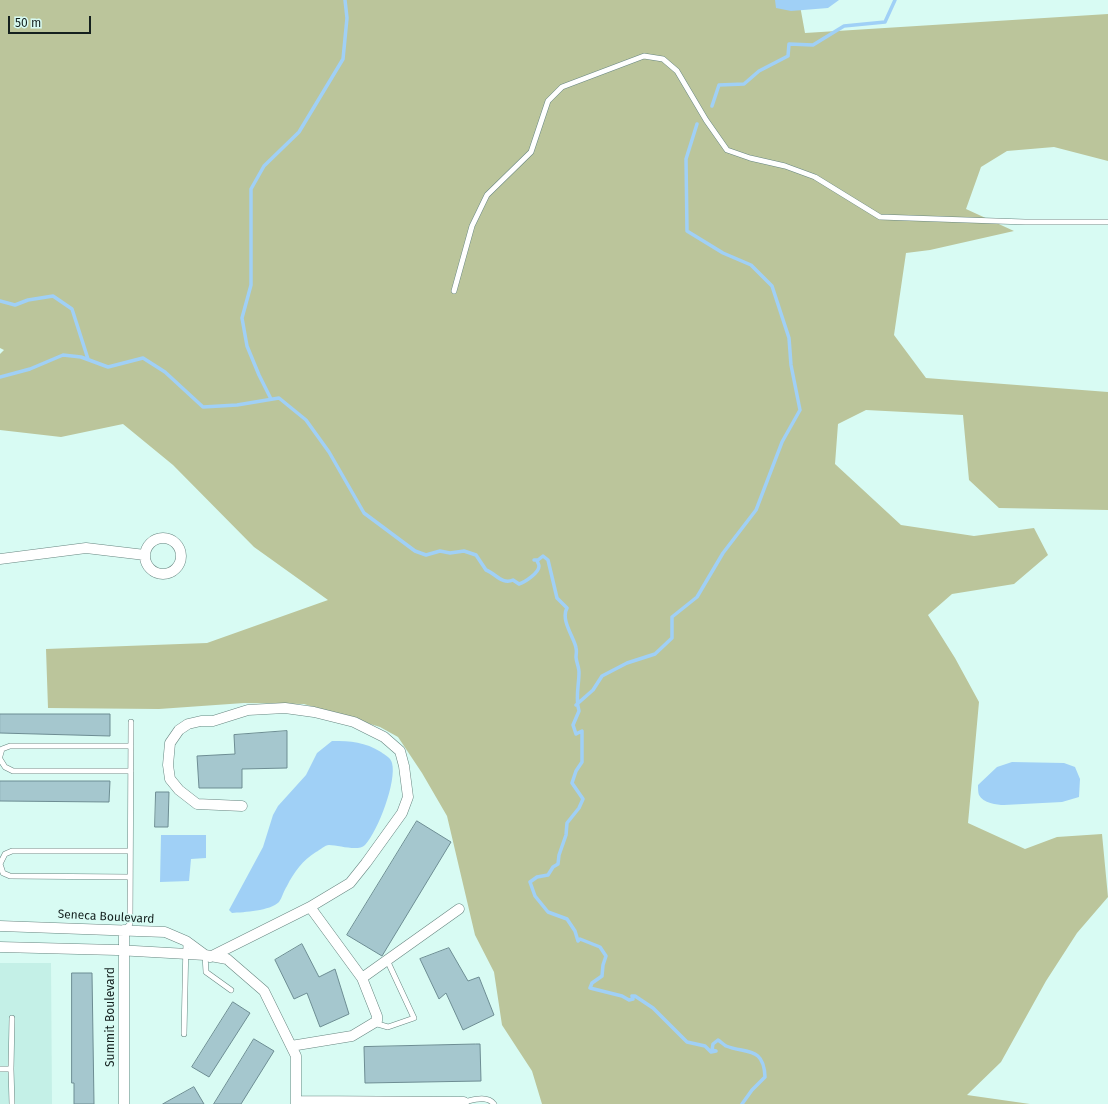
<!DOCTYPE html>
<style>
body{margin:0}
#map{position:relative;width:1108px;height:1104px;overflow:hidden;background:#d8fbf3;font-family:"Fira Sans",sans-serif}
canvas{display:block}
.scale{position:absolute;left:8px;top:16px;width:83px;height:18px;box-sizing:border-box;border:2px solid #14201e;border-top:0;padding-left:5px;font-size:12px;line-height:14px;white-space:nowrap;color:#14201e;-webkit-text-stroke:3px #d8fbf3;paint-order:stroke}
</style>
<div id="map">
<canvas width="1108" height="1104"></canvas>
<div class="scale">50 m</div>
</div>
<script>
const g = document.querySelector('canvas').getContext('2d');
g.lineJoin = 'round';
function fill(path, color) {
  g.fillStyle = color;
  g.fill(path, 'evenodd');
}
function stroke(path, color, width, dash) {
  g.strokeStyle = color;
  g.lineWidth = width;
  g.lineCap = dash ? 'butt' : 'round';
  g.setLineDash(dash || []);
  g.stroke(path);
}
function write(font, color, halo, rows, align = 'center') {
  g.font = font + ' "Fira Sans",sans-serif';
  g.lineWidth = 3;
  g.setLineDash([]);
  g.textBaseline = 'middle';
  g.strokeStyle = halo;
  g.fillStyle = color;
  for (const [text, x, y, turn = 0] of rows) {
    g.save();
    g.translate(x, y);
    g.rotate((+turn || 0) * Math.PI / 180);
    g.textAlign = isNaN(turn) ? turn : align;
    if (halo) g.strokeText(text, 0, 0);
    g.fillText(text, 0, 0);
    g.restore();
  }
}
fill(new Path2D(`
 M0,963H51L52,1104H0Z`), '#c4f0e7');
fill(new Path2D(`
 M0,0H799L805,33L1108,14V161L1054,147L1007,151L981,167L966,209L1014,231L930,250L906,253L894,335L926,378L1108,392V510L999,508L969,480L963,415L866,410L838,424L835,464L901,525L974,536L1034,528L1048,555L1014,584L952,594L928,615L955,658L979,702L968,823L1025,849L1057,837L1102,834L1108,897L1077,933L1046,981L1001,1062L967,1095L1030,1104H542L532,1071L502,1025L494,972L475,935L447,816L422,773L398,737L380,727L304,704L244,703L159,709L48,708L46,649L207,643L328,600L254,547L173,465L123,424L61,437L0,430V354L4,350L0,348Z`), '#bbc59b');
fill(new Path2D(`
 M775,0H839L828,8L791,11L776,8Z
 M332,741C351,741 365,742 381,752C385,755 391,758 392,763C397,781 378,831 365,845C358,852 339,845 329,845C325,845 320,850 316,852C303,860 294,872 287,886C284,890 282,898 279,902C270,911 244,912 232,913L229,910L263,847L273,815L278,806L306,775L317,753Z
 M1012,762L1064,763L1075,767L1080,779L1079,797L1062,802L1004,805C997,805 983,803 979,795C978,792 978,787 978,785L997,767Z
 M161,835H206V858L191,859L189,881L160,882Z`), '#a0d0f6');
stroke(new Path2D(`
 M712,106L719,85L744,84L759,71L788,56L789,44L813,45L844,26L885,22L895,0
 M0,301L15,305L28,300L53,296L72,309L88,359
 M0,377L30,369L63,355L81,357L108,367L143,358L165,372L203,407L237,405L279,398L306,420L329,452L364,513L415,551L426,555L440,551L450,553L464,551L476,555L486,570C495,573 502,585 513,580L519,584C525,582 539,573 539,566C539,564 537,562 537,560H534H538L543,556L548,560L557,598L567,608C560,620 575,639 576,648C577,652 576,654 576,657C576,661 579,667 579,672C579,686 575,698 579,711L573,725L576,734L582,731V762L576,771L572,783L583,799L579,808L567,823L566,835L559,855L558,864L553,867L548,875L537,877L530,882L535,896L548,912L567,919L575,931L578,941L580,939L600,947L606,956L603,965L602,976L592,983L590,988L622,996L629,1000L633,999L632,996H635L653,1008L687,1042L705,1046L711,1052L716,1051L712,1050L713,1044L718,1040C721,1042 723,1044 726,1046C746,1054 764,1046 765,1077L752,1090L742,1104
 M271,399L259,375L247,346L242,318L251,285V189L264,166L299,132L343,59L347,18L345,0
 M576,705L593,690L602,676L627,663L655,654L672,638V617L697,597L723,553L756,510L782,442L800,410L791,365L789,338L772,286L751,265L723,253L687,231L686,159L697,124`), '#a0d0f6', 3.5);
const building = new Path2D(`
 M0,714H110V736L0,733Z
 M287,731V768L242,769V788H199L197,756L235,754L234,735Z
 M0,781H110L109,802L0,801Z
 M156,792H169L168,827H155Z
 M417,821L451,842L382,956L347,935Z
 M302,944L319,977L335,969L349,1014L320,1027L307,993L294,999L275,960Z
 M449,948L468,981L479,977L494,1015L463,1030L446,993L439,999L420,959Z
 M72,973H92L94,1104H74V1083H72Z
 M233,1002L250,1013L209,1077L192,1067Z
 M254,1039L274,1051L241,1104H214Z
 M476,1044H480L481,1081L365,1083L364,1047Z
 M194,1087L204,1104H163Z`);
fill(building, '#a5c7ce');
stroke(building, '#6d8d93', 1);
const lane = new Path2D(`
 M454,291L472,226L487,195L531,152L548,101L562,87L644,56L663,59L677,71L706,120L727,150L750,158L785,166L815,177L880,217L1025,222H1108
 M0,756L2,749L10,746H131
 M0,759L5,767L13,771H131
 M130,877L10,876L3,873L0,864L5,854L12,851H130
 M124,930L130,924L131,722
 M205,955L206,972L231,990
 M374,1023L388,1027L414,1018L387,960
 M184,1034L186,942
 M0,1069H11L12,1104
 M11,1069L12,1018
 M464,1102C473,1100 487,1095 494,1104`);
const street = new Path2D(`
 M145 556a18 18 0 1 1 36 0a18 18 0 1 1-36 0Z
 M0,559L86,548L145,555
 M0,926L165,932L186,941L205,955
 M0,947L117,950L205,955L227,959L264,991L296,1056V1104
 M210,957L310,907L350,883L366,863L402,813L408,797L404,766L400,751L384,737L354,722L314,712L285,708L248,710L213,721H201L188,724L179,730L170,743L168,765L170,779L179,790L197,804L242,806
 M362,978L459,909
 M291,1046L352,1036L377,1021V1016L362,978L310,907
 M296,1101L464,1102L463,1104
 M124,1104V930`);
stroke(lane, '#678680', 6);
stroke(street, '#678680', 11);
stroke(lane, '#fff', 5);
stroke(street, '#fff', 10);
write('12px', '#14201e', '#d8fbf3', [
 ["Seneca Boulevard",106,917,3],
 ["Summit Boulevard",111,1017,-90]
]);
</script>
